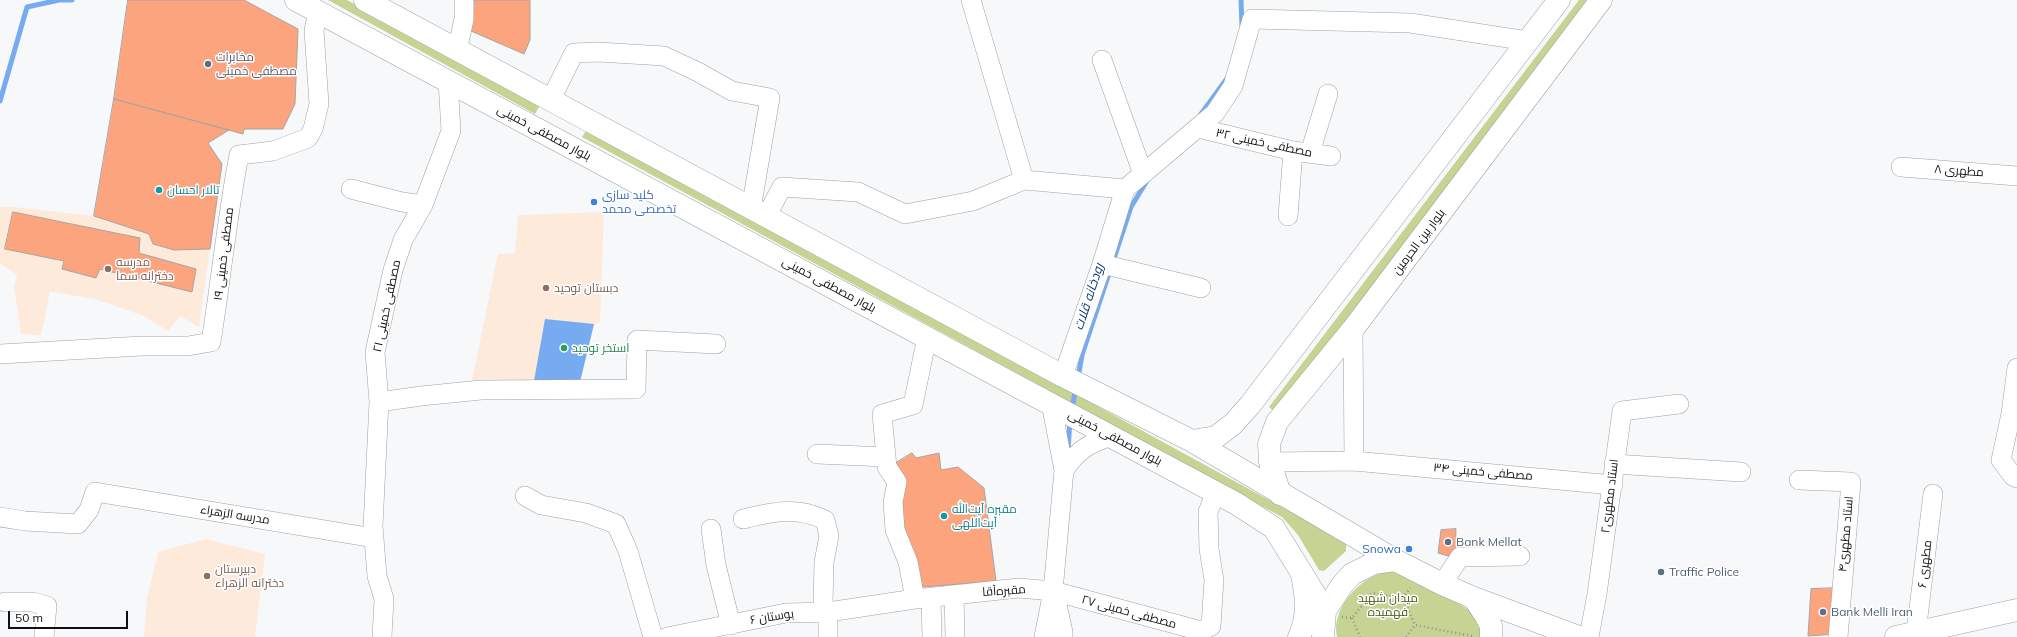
<!DOCTYPE html>
<meta charset="utf-8">
<style>
body{margin:0}
#map{position:relative;width:2017px;height:637px;overflow:hidden;background:#f6f8fa;font-family:Mulish,sans-serif}
canvas{display:block}
.scale{position:absolute;left:8px;top:611px;width:120px;height:18px;box-sizing:border-box;border:2px solid #0e0f10;border-top:0;padding-left:5px;font-size:12px;line-height:14px;white-space:nowrap;color:#0e0f10;-webkit-text-stroke:3px #fff;paint-order:stroke}
</style>
<div id="map">
<canvas width="2017" height="637"></canvas>
<div class="scale">50 m</div>
</div>
<script>
const g = document.querySelector('canvas').getContext('2d');
g.lineJoin = 'round';
function fill(path, color) {
  g.fillStyle = color;
  g.fill(path, 'evenodd');
}
function stroke(path, color, width, dash) {
  g.strokeStyle = color;
  g.lineWidth = width;
  g.lineCap = dash ? 'butt' : 'round';
  g.setLineDash(dash || []);
  g.stroke(path);
}
function write(font, color, halo, rows, align = 'center') {
  g.font = font + ' Mulish,Cairo,sans-serif';
  g.lineWidth = 3;
  g.setLineDash([]);
  g.textBaseline = 'middle';
  g.strokeStyle = halo;
  g.fillStyle = color;
  for (const [text, x, y, turn = 0] of rows) {
    g.save();
    g.translate(x, y);
    g.rotate((+turn || 0) * Math.PI / 180);
    g.textAlign = isNaN(turn) ? turn : align;
    if (halo) g.strokeText(text, 0, 0);
    g.fillText(text, 0, 0);
    g.restore();
  }
}
fill(new Path2D(`
 M0,207H14L94,216L149,234L153,244L174,250L210,249L199,327L180,316L168,331L144,316L98,300L50,291L41,335L21,334L14,288L17,275L0,263Z
 M604,212L600,322L594,325L580,382L472,380L498,254L515,253L518,215Z
 M206,539L265,554L255,637H144L147,599L158,552Z`), '#feeadb');
fill(new Path2D(`
 M328,0H347L540,105L535,114Z
 M1579,0H1595L1276,413L1269,407Z
 M588,128L1346,542V551L1324,571L1319,570L1298,535L1282,517L582,137Z
 M1383,572H1398L1447,596L1472,612L1483,629L1480,637H1337C1331,609 1358,580 1383,572Z`), '#c5d393');
fill(new Path2D(`
 M545,319L594,324L580,382L534,381Z`), '#77abf1');
stroke(new Path2D(`
 M1241,0L1242,26
 M0,101L27,7L59,0H72
 M1201,114L1228,77
 M1078,378L1082,355L1131,207L1148,179
 M1072,409L1076,387
 M1068,449L1070,421`), '#77abf1', 5);
const building = new Path2D(`
 M128,0H244L298,29L295,104L283,129H244L243,134L114,99Z
 M475,0H530V40L524,54L471,31Z
 M114,99L229,130L208,143L222,164L210,249L174,250L153,244L149,234L94,216Z
 M13,212L140,238L139,253L196,269L192,292L100,269L96,278L62,269L64,261L5,249Z
 M912,453L916,458L939,453L941,470L958,467L984,488L996,581L923,587L901,528L896,463Z
 M1456,529L1455,558L1438,553L1441,530Z
 M1838,588L1836,634L1808,636L1811,589Z`);
fill(building, '#fca47d');
stroke(building, '#a7a4a2', 1);
const minor = new Path2D(`
 M971,0L1024,180
 M457,51L464,19V0
 M1102,60L1143,174
 M550,101L574,53L598,52L664,56L698,72L732,91L770,98L751,209
 M1198,128L1293,151L1331,156
 M1310,153L1328,94
 M1901,167L2017,176
 M351,189L402,202L423,205
 M1288,216L1293,151
 M766,217L782,187L858,192L905,214L973,201L1024,180L1125,189
 M1102,264L1201,288
 M1353,329L1354,461
 M0,354L142,346H188L211,342C221,280 227,217 239,155L273,151L308,138L313,129L319,104L314,30L318,12
 M2017,368L2011,414L2001,460L2013,476L2017,478
 M1063,376L1102,264L1125,189L1215,113L1233,86L1252,19L1410,23L1528,41
 M379,402L421,396L481,390L636,389L637,340L716,344
 M817,454L886,457
 M1270,462L1354,461L1613,485
 M1614,464L1741,472
 M1064,470C1078,450 1088,444 1111,436
 M1799,480L1851,482L1838,637
 M525,496L541,505L586,513L616,524L628,551L653,637
 M0,517L25,521L78,524L89,510L95,492L374,538
 M743,519C773,512 796,506 825,520L829,536L824,562L823,604L820,613
 M711,529L716,565L731,625
 M1442,584L1460,557L1520,556
 M954,595L955,637
 M1055,596L1063,632V637
 M931,598L932,637
 M915,599L908,562L895,530L893,502L897,482L887,467L882,414L913,405L927,337
 M5,602H33L47,606L44,637
 M828,612V637
 M1916,633L1933,494
 M382,637L384,599L377,576L373,526L379,402L375,352L393,270L403,240L423,205L451,131L448,81
 M667,637L786,613L828,612L915,599L1019,588L1053,591L1201,631L1211,626L1214,580L1209,549L1208,512L1216,492
 M1044,637L1053,591L1064,470L1051,403
 M1589,637L1597,594L1622,411L1679,404`);
const major = new Path2D(`
 M296,0L1237,504L1274,528L1325,611
 M365,0L1063,376L1192,441L1395,560L1442,584L1474,598L1486,616L1491,626V637
 M1192,441L1216,437L1233,424L1250,405L1559,0
 M1280,494L1270,462L1269,444L1277,422L1353,329L1601,0
 M1474,598L1579,637
 M1299,637C1308,619 1307,599 1303,580
 M1323,637L1325,611L1342,585L1352,574L1374,563L1395,560
 M1896,637L2017,610`);
stroke(minor, '#9fa1a3', 20);
stroke(major, '#9fa1a3', 23);
stroke(new Path2D(`
 M1403,598L1410,588
 M1342,617L1352,618L1372,593L1403,598L1415,625L1472,636
 M1352,618L1360,637
 M1406,637L1415,625`), '#8f9192', 2.5, [1, 3]);
stroke(minor, '#fff', 19);
stroke(major, '#fff', 22);
for (const [x, y, r, color] of [
 [208,64,4,"#5c6f8a"],
 [159,190,4,"#0f9aa8"],
 [594,202,4,"#3f7fe0"],
 [108,269,4,"#8d6e63"],
 [546,288,4,"#8d6e63"],
 [564,348,4,"#2e9e5b"],
 [944,516,4,"#0f9aa8"],
 [1448,542,4,"#5c6f8a"],
 [1409,549,4,"#3f7fe0"],
 [1661,572,4,"#5c6f8a"],
 [207,576,4,"#8d6e63"],
 [1823,612,4,"#5c6f8a"]
]) {
  const dot = new Path2D();
  dot.arc(x, y, r, 0, 2 * Math.PI);
  g.fillStyle = color;
  g.fill(dot);
  stroke(dot, '#fff', 1.5);
}
write('12px', '#4e5e75', '#fff', [
 ["مخابرات",216,57],
 ["مصطفی خمینی",216,71],
 ["Bank Mellat",1456,542],
 ["Traffic Police",1669,572],
 ["Bank Melli Iran",1831,612]
], 'left');
write('12px', '#0e0f10', '#fff', [
 ["بلوار مصطفی خمینی",544,133,28],
 ["مصطفی خمینی ۳۲",1264,143,12],
 ["مطهری ۸",1959,171,4],
 ["بلوار بین الحرمین",1419,242,-53],
 ["مصطفی خمینی ۱۹",224,254,-83],
 ["بلوار مصطفی خمینی",829,285,28],
 ["مصطفی خمینی ۲۱",387,306,-78],
 ["بلوار مصطفی خمینی",1115,438,28],
 ["مصطفی خمینی ۳۴",1483,472,5],
 ["استاد مطهری۲",1610,496,-83],
 ["مدرسه الزهراء",235,515,9],
 ["استاد مطهری۴",1846,534,-85],
 ["مطهری ۶",1925,564,-83],
 ["مقبره‌آقا",1004,591,-4],
 ["مصطفی خمینی ۲۷",1129,612,15],
 ["بوستان ۶",772,617,-9]
]);
write('12px', '#0d838f', '#fff', [
 ["تالار احسان",167,190],
 ["مقبره آیت‌الله",952,509],
 ["آیت‌اللهی",952,523]
], 'left');
write('12px', '#366cbe', '#fff', [
 ["کلید سازی",602,195],
 ["تخصصی محمد",602,209],
 ["Snowa",1401,549,"right"]
], 'left');
write('12px', '#785e54', '#fff', [
 ["مدرسه",116,262],
 ["دخترانه سما",116,276],
 ["دبستان توحید",554,288],
 ["دبیرستان",215,569],
 ["دخترانه الزهراء",215,583]
], 'left');
write('12px', '#27864d', '#fff', [
 ["استخر توحید",572,348]
], 'left');
write('12px', '#4c5716', '#fff', [
 ["میدان شهید",1388,598],
 ["فهمیده",1388,612]
]);
write('italic 13px', '#033977', '#fff', [
 ["رودخانه قلات",1089,297,-72]
]);
</script>
